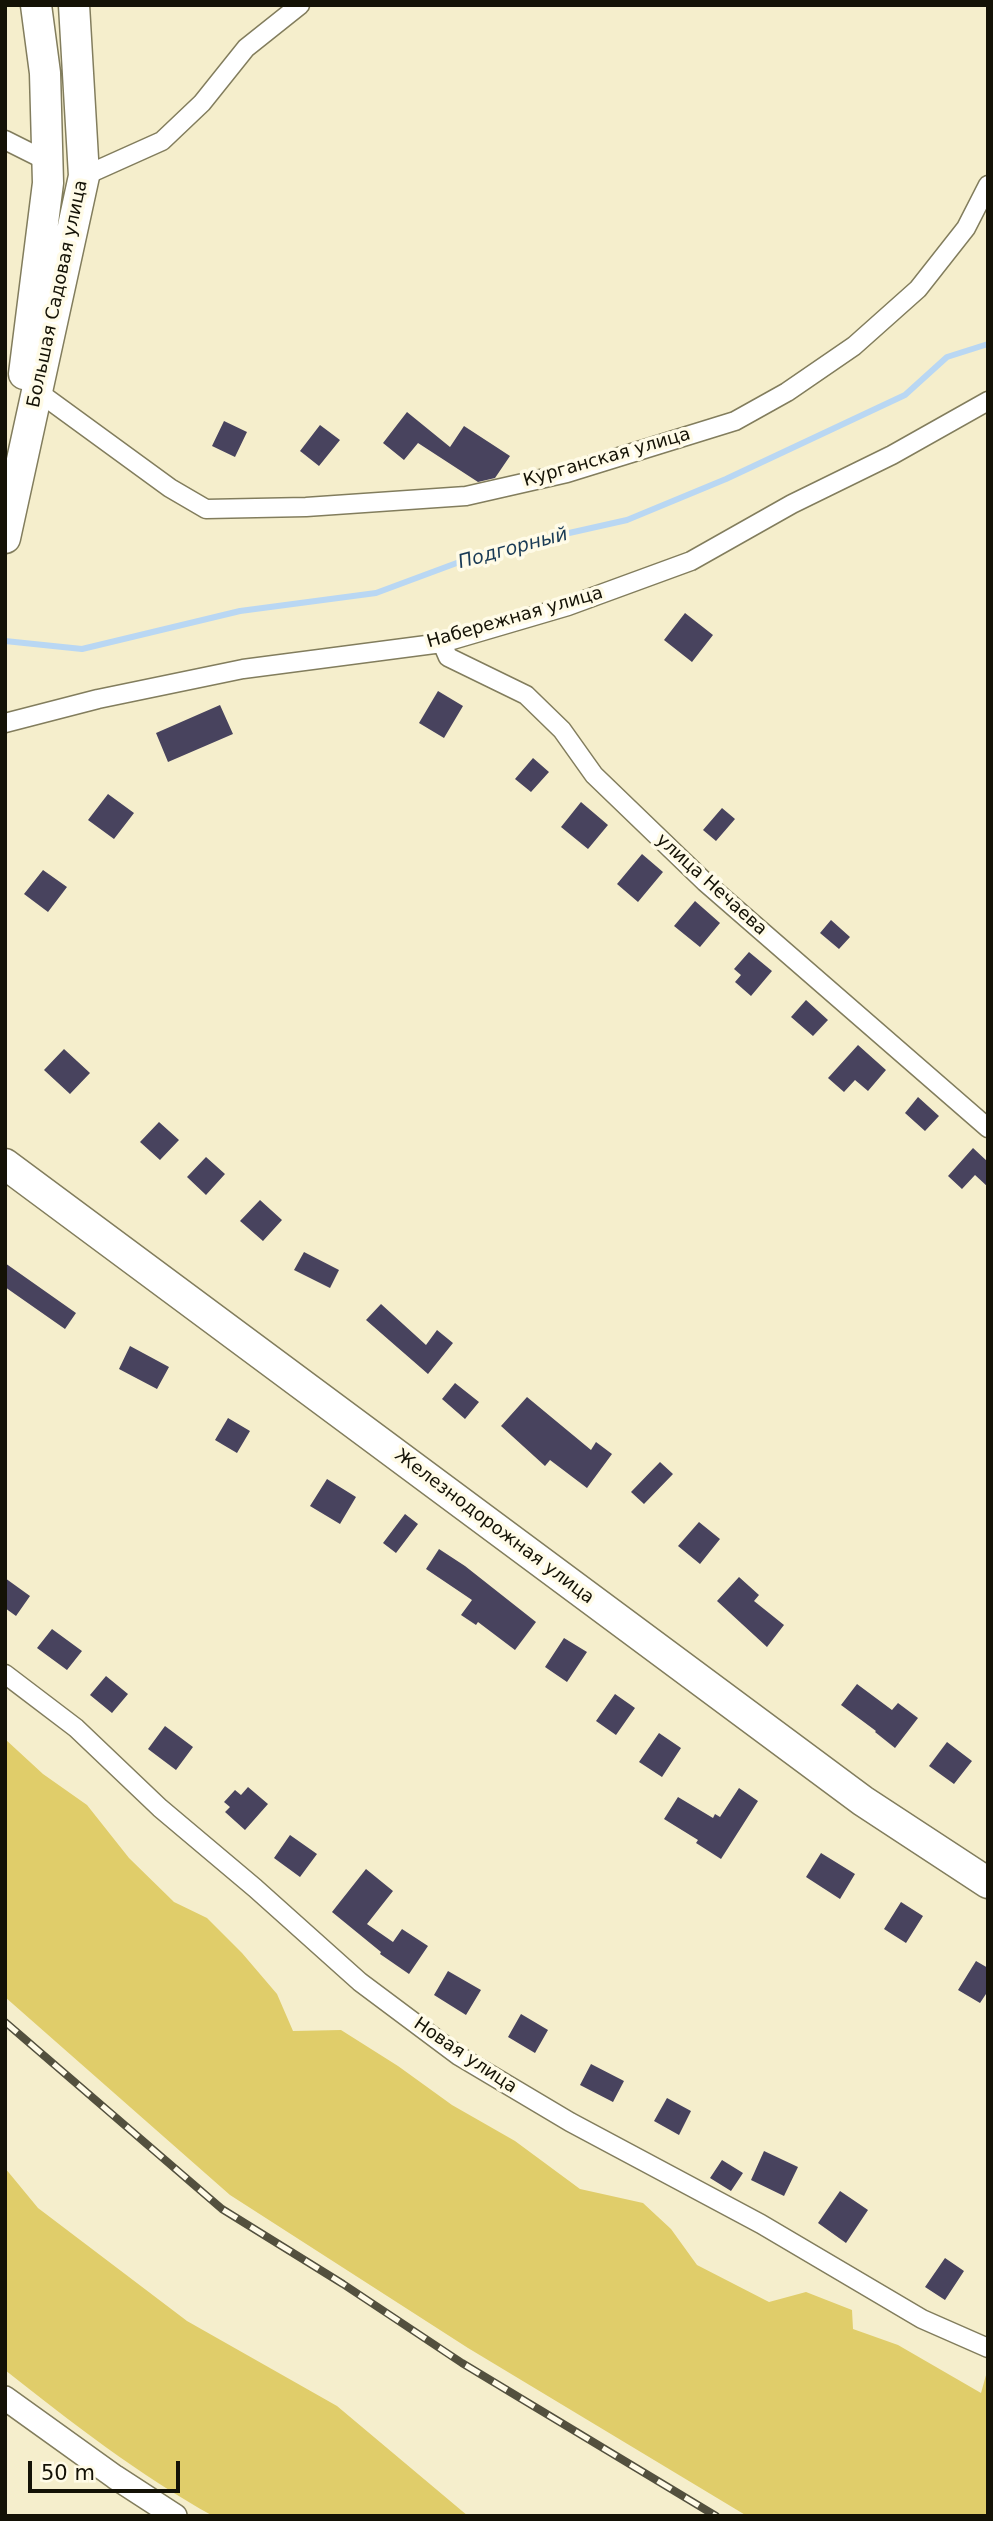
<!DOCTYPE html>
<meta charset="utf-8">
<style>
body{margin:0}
#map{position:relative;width:993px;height:2521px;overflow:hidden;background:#f5eecc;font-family:"DejaVu Sans",sans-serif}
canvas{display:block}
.frame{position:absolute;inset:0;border:7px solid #141206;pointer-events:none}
.scale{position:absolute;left:28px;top:2461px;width:152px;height:32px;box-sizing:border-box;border:4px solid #141206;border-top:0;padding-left:9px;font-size:21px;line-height:24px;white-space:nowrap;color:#141206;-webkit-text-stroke:5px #fffbe7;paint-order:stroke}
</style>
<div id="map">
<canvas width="993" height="2521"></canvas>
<div class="frame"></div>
<div class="scale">50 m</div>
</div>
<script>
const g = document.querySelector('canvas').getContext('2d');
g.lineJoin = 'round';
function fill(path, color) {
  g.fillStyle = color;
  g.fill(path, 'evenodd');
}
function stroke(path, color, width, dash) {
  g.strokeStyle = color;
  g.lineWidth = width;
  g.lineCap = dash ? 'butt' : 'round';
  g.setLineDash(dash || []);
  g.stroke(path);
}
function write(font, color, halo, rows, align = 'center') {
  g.font = font + ' "DejaVu Sans",sans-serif';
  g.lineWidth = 7;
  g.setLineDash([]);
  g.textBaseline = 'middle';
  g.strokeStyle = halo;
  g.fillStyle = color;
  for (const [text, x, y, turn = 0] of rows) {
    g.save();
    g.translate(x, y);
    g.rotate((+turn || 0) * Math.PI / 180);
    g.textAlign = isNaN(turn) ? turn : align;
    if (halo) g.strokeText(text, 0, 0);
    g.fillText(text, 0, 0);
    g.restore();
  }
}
fill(new Path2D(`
 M5,1739L43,1774L87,1805L129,1858L174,1902L207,1918L242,1953L277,1994L293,2031L341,2030L398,2066L452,2105L515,2141L580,2189L643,2203L671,2229L697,2265L769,2302L806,2292L852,2310L853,2329L898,2345L981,2393L988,2368V2516H747L468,2348L230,2195L5,1997Z
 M5,2168L38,2208L187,2321L337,2406L468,2516H213C139,2475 71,2422 5,2370Z`), '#e0cd6a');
stroke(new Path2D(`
 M5,641L82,649L240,611L376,593L489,551L627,520L726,479L905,395L947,357L988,344`), '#b9d7f3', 6);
fill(new Path2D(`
 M407,412L450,447L464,426L510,456L495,478L478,482L418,443L404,460L383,443Z
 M224,421L247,432L235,457L212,446Z
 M320,425L340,440L319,466L300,451Z
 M685,613L713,635L692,662L664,640Z
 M438,691L463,706L444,738L419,723Z
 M220,705L233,734L168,762L156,733Z
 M533,758L549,772L531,792L515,779Z
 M108,794L134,813L114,839L88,820Z
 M581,802L608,825L588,849L561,827Z
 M722,808L735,819L716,841L703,830Z
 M642,854L663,872L638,902L617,884Z
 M43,870L67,887L48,912L24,894Z
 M695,901L720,923L700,947L674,926Z
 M831,920L850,937L839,949L820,933Z
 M749,952L772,971L751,996L735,982L741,975L734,969Z
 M806,1000L828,1020L813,1036L791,1017Z
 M858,1045L886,1070L868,1091L855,1080L844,1092L828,1078Z
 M64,1049L90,1073L70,1094L44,1070Z
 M918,1097L939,1116L925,1131L905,1113Z
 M159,1122L179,1140L160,1160L140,1142Z
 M973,1148L988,1162V1187L975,1175L962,1189L948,1176Z
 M206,1157L225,1174L206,1195L187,1177Z
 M260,1200L282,1220L263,1241L240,1221Z
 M304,1252L339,1270L330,1288L294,1270Z
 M5,1263L76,1313L65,1329L5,1287Z
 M381,1304L426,1345L437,1330L453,1343L428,1374L366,1320Z
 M130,1346L169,1367L157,1389L119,1369Z
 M455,1383L479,1402L465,1419L442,1399Z
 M527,1397L591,1450L596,1442L612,1454L587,1488L550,1460L545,1466L501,1426Z
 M228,1418L250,1431L237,1453L215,1440Z
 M660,1462L673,1474L644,1504L631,1492Z
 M327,1479L356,1497L340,1524L310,1506Z
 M405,1514L418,1524L396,1553L383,1543Z
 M699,1522L720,1539L700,1564L678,1546Z
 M439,1549L465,1566L536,1622L515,1650L478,1622L476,1625L461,1615L472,1600L426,1569Z
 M739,1577L759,1595L754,1601L784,1625L767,1647L717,1601Z
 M5,1578L30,1596L16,1616L5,1608Z
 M52,1629L82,1651L67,1670L37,1648Z
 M564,1638L587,1652L567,1682L545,1667Z
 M106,1676L128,1694L112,1713L90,1695Z
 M857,1684L892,1710L898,1703L918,1718L895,1748L875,1732L876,1731L841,1705Z
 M615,1694L635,1708L616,1735L596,1721Z
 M165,1726L193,1747L176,1770L148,1749Z
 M659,1733L681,1748L662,1777L639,1762Z
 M947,1742L972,1761L954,1784L929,1766Z
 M248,1787L268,1804L245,1830L225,1812L230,1807L224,1802L235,1790L241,1795Z
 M739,1788L758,1801L721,1859L696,1843L698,1840L664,1819L678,1797L713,1818L715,1814L720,1817Z
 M290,1835L317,1854L300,1877L274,1858Z
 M821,1853L855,1874L840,1899L806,1877Z
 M366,1869L393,1891L367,1924L393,1942L402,1929L428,1946L409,1974L380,1954L381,1952L332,1912Z
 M901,1902L923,1916L906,1943L884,1929Z
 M976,1961L988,1968V1991L980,2003L958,1990Z
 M448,1971L481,1990L466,2015L434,1995Z
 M521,2014L548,2030L535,2053L508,2037Z
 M591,2064L624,2081L613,2102L580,2085Z
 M667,2098L691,2111L679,2135L654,2121Z
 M764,2151L798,2167L784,2196L751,2180Z
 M722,2160L743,2173L731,2191L710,2178Z
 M840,2191L868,2210L846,2243L818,2223Z
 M945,2258L964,2271L945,2300L925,2287Z`), '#48435e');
const minor = new Path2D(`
 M5,140L47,161
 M84,176L162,141L202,103L246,48L300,5
 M37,391L170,488L206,509L306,507L466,496L567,473L735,421L787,392L854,346L918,289L966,228L988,185
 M442,643L448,657L526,695L562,730L594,775L705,882L988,1128
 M5,723L98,699L243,669L442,643L568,606L691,561L792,504L892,455L988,401
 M5,1674L76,1728L160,1808L255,1888L360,1982L459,2056L570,2122L761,2224L922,2319L988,2348`);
const tertiary = new Path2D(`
 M5,2398L115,2477L175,2516`);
const primary = new Path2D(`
 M24,374L48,183L45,73L36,5
 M5,538L84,176L74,5
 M5,1164L863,1801L988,1883`);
stroke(minor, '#827d5d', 21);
stroke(tertiary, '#827d5d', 26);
stroke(primary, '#827d5d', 33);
stroke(minor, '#fff', 18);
stroke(tertiary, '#fff', 23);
stroke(primary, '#fff', 30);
const rail = new Path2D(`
 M5,2022L222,2209L343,2284L462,2363L716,2516`);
stroke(rail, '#53503e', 8);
stroke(rail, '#fffbe7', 5, [16]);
write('18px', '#141206', '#fffbe7', [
 ["Большая Садовая улица",58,294,-78],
 ["Курганская улица",607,458,-16],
 ["Набережная улица",515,618,-16],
 ["улица Нечаева",711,885,42],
 ["Железнодорожная улица",494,1527,37],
 ["Новая улица",465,2056,34]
]);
write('italic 19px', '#1a3b56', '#fffbe7', [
 ["Подгорный",513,549,-15]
]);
</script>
